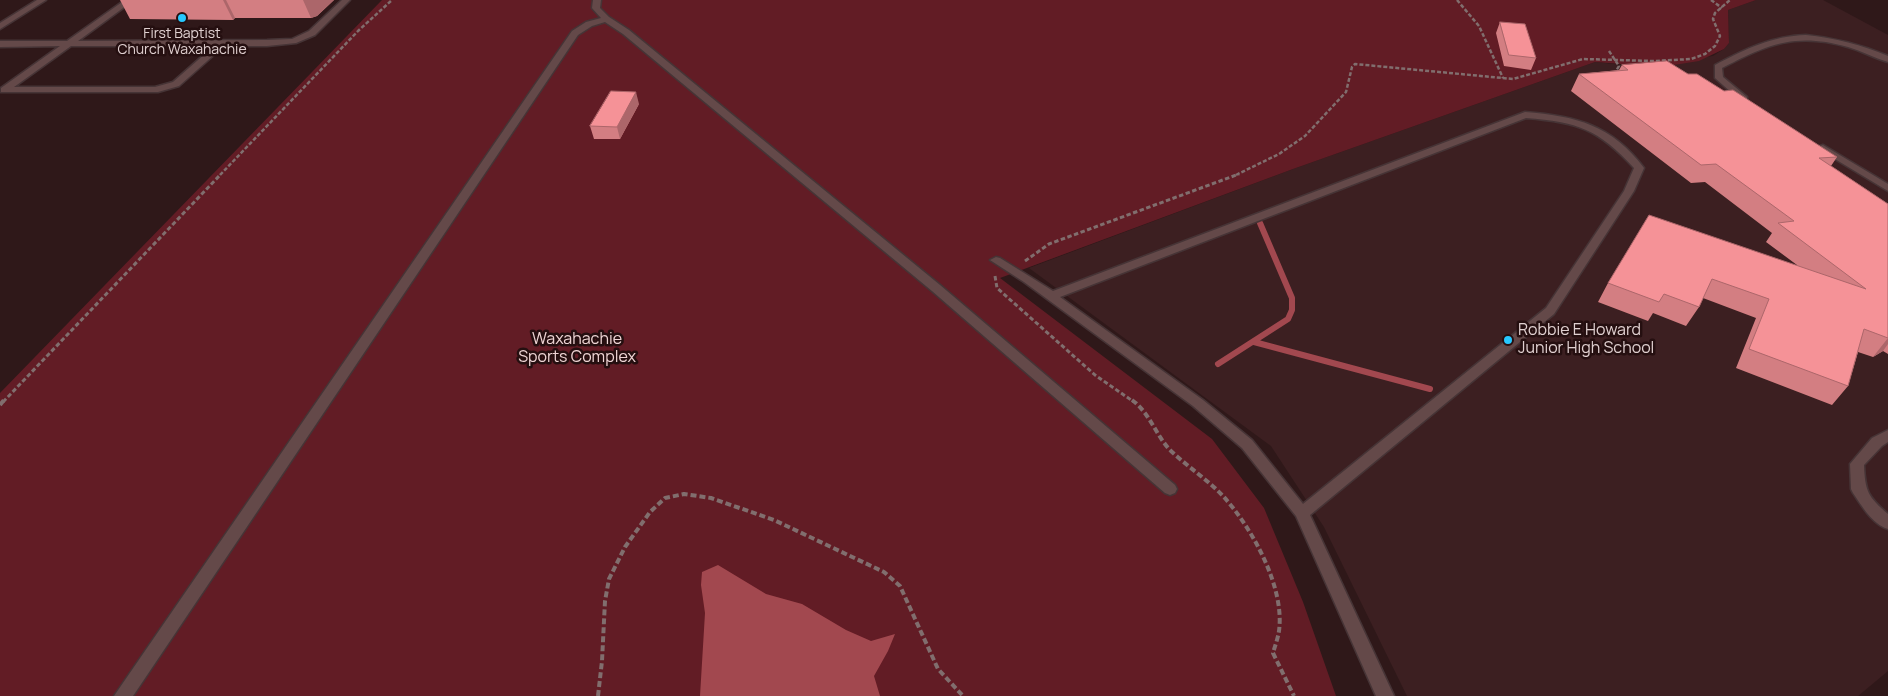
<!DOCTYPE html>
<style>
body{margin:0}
canvas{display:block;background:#2f1819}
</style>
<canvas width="1888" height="696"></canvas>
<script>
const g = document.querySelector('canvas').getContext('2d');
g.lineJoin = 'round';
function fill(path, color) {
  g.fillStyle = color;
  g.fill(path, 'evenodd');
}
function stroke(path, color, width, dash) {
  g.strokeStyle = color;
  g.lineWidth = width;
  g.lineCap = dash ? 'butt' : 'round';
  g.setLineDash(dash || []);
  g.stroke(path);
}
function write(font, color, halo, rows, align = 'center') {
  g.font = font + ' Manrope,sans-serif';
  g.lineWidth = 5;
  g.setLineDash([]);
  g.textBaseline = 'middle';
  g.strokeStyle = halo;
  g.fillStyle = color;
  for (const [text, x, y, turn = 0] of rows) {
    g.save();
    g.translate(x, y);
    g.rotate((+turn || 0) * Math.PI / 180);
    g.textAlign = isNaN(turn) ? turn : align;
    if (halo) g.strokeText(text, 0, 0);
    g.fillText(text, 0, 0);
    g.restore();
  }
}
fill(new Path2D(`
 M1756,0H1823L1888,35V671L1858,696H1407L1324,527L1271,446L1029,268L1293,169L1595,62L1642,67L1713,56L1724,49L1729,43L1728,10Z`), '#3c1f21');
fill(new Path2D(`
 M382,0H1756L1728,10L1729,43L1724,49L1699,61L1661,67L1595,62L1293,169L1000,278L1212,439L1264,508L1303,602L1336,696H0V393Z`), '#621c25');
fill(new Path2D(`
 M718,565L766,594L802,604L846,630L871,641L895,634L888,651L874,676L880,696H700L705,613L701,585L702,572Z`), '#a2484f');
stroke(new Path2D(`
 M1254,342L1430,389
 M1218,364L1288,319L1292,310V298L1260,223`), '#a2484f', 6);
const lane = new Path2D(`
 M37,0H46L0,29V23Z
 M125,0H134L78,41L267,40L292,39L309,31L342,0H350L315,35L296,43L267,46H224L179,86L158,92H1V88L60,46L0,47V41H67ZM71,46H214L173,82L155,87H14Z
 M593,0H601L600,8L609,17L629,30L940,285L1175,485L1177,489L1175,493L1170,495L1165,493L932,291L623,34L605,22L592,26L578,35L133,696H114L572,31L586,22L601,18L592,8Z
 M1806,35C1835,38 1862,45 1888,56V62C1874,58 1862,51 1848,47C1796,32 1768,44 1722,68L1723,77L1747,97V101H1741L1715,78V65C1745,49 1772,36 1806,35Z
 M1525,112C1576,116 1612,125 1644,168L1634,191L1554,314L1310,515L1394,696H1376L1296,516L1242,448L1193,406L1024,282L990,260L996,257L1000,258L1053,291ZM1526,118C1578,122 1598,129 1634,168L1624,191L1546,308L1303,504L1252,440L1203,400L1060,297Z
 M1823,145L1888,184V191L1820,150V146Z
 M1888,430V442L1882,446L1864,465C1865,491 1868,497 1888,514V529C1872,524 1862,506 1853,493L1851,489L1850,464L1872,438Z`);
stroke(lane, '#463436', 3);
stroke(new Path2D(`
 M1457,0L1479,26L1503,78
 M1711,0L1722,8
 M1609,51L1619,66L1615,73
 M220,175L358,31L392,0
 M1236,175L1279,154L1305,136L1346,92L1352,67L1355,64L1513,79L1583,59L1654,61L1691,59L1705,54L1715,46L1720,36L1713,19L1715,13L1730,0`), '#816e6e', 2.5, [4, 2]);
stroke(new Path2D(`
 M1025,261L1049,244L1239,174
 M995,276L997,288L1095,375L1134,402
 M3,402L221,174`), '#816e6e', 3, [4.5, 2.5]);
stroke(new Path2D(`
 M1132,400C1150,413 1156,436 1171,451C1188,467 1208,480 1223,496C1252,528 1285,587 1279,631C1278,638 1275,646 1273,653L1294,696
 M0,405L4,400
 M598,696L602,661L605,601L609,579L625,547L650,512L665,498L684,494L711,498L774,520L884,572L900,586L938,669L963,696`), '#816e6e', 4, [6, 3]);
fill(lane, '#644949');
fill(new Path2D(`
 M120,0H334L317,16L311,18H235L233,20L130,19Z
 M1500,22L1536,58L1531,70L1504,66L1496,33Z
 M1622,65L1688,74L1724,91L1837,157L1831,166L1888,204V354L1883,351L1873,357L1858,352L1848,386L1832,405L1736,368L1756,318L1703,298L1699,307L1686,326L1653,313L1648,321L1598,302L1608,283L1797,265L1766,242L1772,233L1705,182L1691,183L1571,91L1579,74L1619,70Z
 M639,104L620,139H594L590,126Z`), '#d37e82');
fill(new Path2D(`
 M223,0H226L235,18L233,20Z
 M303,0H334L317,16L311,18Z
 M636,92L639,104L620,139L617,127Z
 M1888,338V344L1883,351L1873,357Z`), '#ac666a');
const building = new Path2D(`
 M1500,22L1525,24L1536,58L1509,55Z
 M1667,61L1688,74H1697L1724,91L1733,90L1837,157L1819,158L1888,204V338L1864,329L1848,386L1749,349L1769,299L1712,279L1699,307L1664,294L1659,302L1608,283L1649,215L1866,289L1778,223L1794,221L1716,164L1701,165L1579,74L1628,70L1622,65Z
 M611,91L636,92L617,127L590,126Z`);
fill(building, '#f59297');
stroke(building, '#ac666a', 1);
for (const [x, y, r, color] of [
 [182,18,5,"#27c8ff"],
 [1508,340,5,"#27c8ff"]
]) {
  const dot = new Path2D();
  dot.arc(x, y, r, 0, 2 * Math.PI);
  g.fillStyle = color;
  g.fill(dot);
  stroke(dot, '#250f10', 2);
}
write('14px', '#e0d0d0', '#250f10', [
 ["First Baptist",182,34],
 ["Church Waxahachie",182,50]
]);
write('16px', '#e0d0d0', '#250f10', [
 ["Robbie E Howard",1518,331],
 ["Junior High School",1518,349]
], 'left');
write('16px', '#efd5d5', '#250f10', [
 ["Waxahachie",577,340],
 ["Sports Complex",577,358]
]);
</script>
